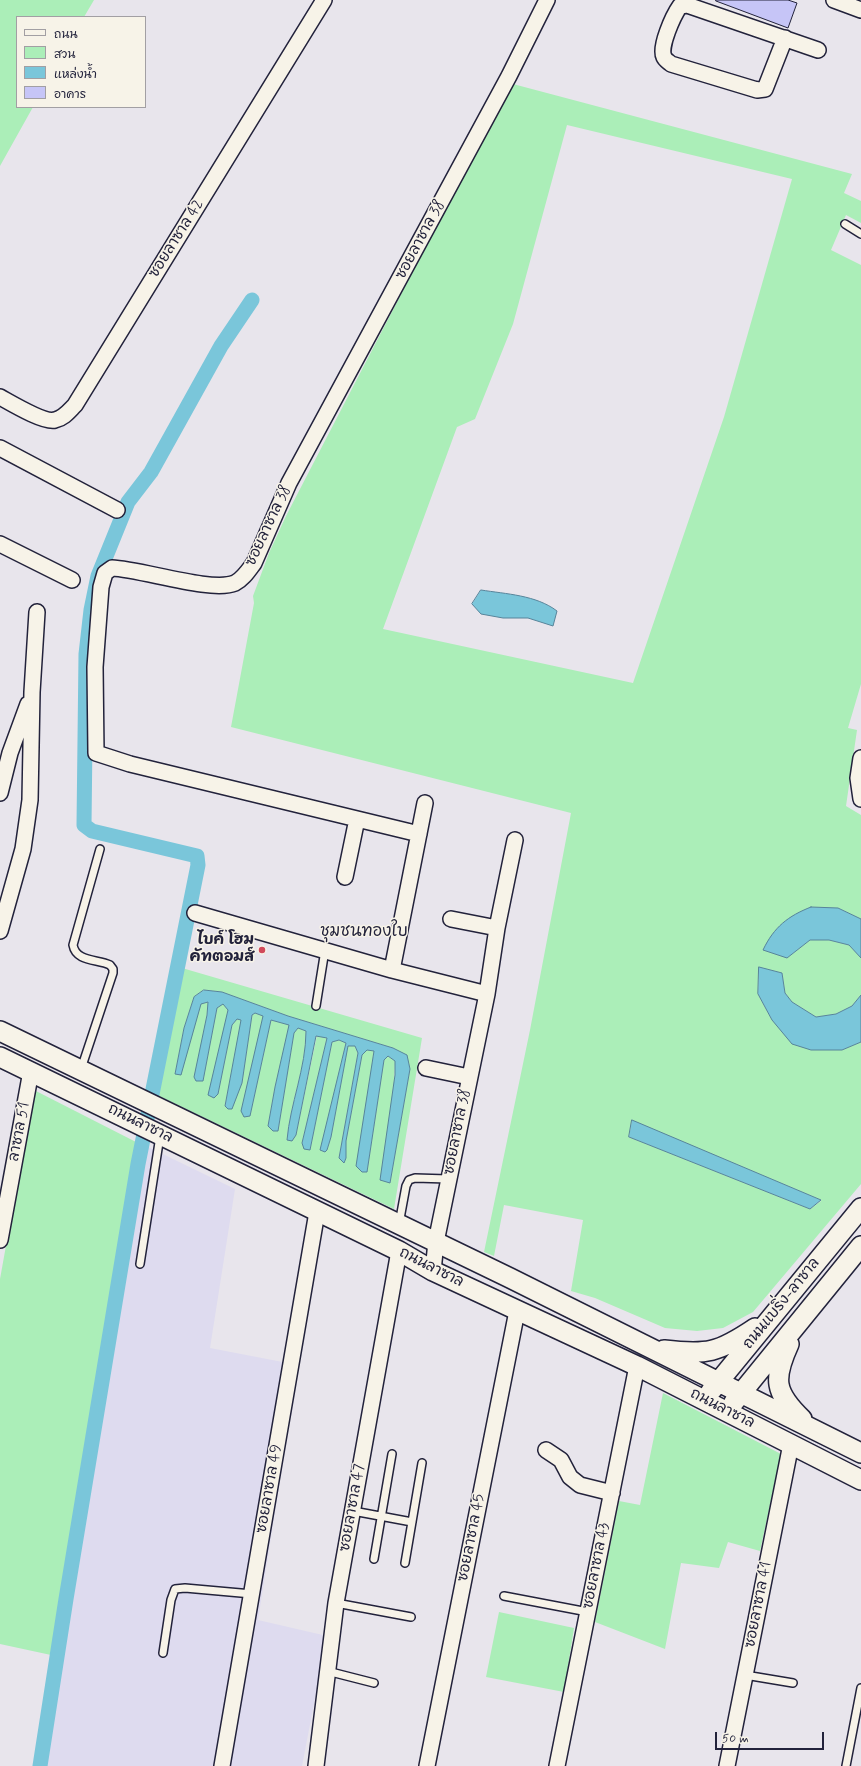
<!DOCTYPE html>
<meta charset="utf-8">
<style>
body{margin:0}
#map{position:relative;width:861px;height:1766px;overflow:hidden;background:#e8e5ec;font-family:Mynerve,"Playpen Sans Thai",sans-serif}
canvas{display:block}
.legend{position:absolute;left:16px;top:16px;width:130px;height:92px;box-sizing:border-box;background:#f7f3e8;border:1px solid #a29fa3;margin:0;padding:5px 7px;list-style:none;font-size:12px;color:#22223b}
.legend li{display:flex;align-items:center;gap:8px;height:20px}
.legend b{width:20px;border:1px solid #a29fa3}
.scale{position:absolute;left:715px;top:1732px;width:109px;height:18px;box-sizing:border-box;border:2px solid #22223b;border-top:0;padding-left:5px;font-size:12px;line-height:14px;white-space:nowrap;color:#22223b;-webkit-text-stroke:3px #f7f3e8;paint-order:stroke}
</style>
<div id="map">
<canvas width="861" height="1766"></canvas>
<ul class="legend">
<li><b style="height:5px;background:#f7f3e8"></b>ถนน</li>
<li><b style="height:11px;background:#abeeb8"></b>สวน</li>
<li><b style="height:11px;background:#7ac6da"></b>แหล่งน้ำ</li>
<li><b style="height:11px;background:#c6c5f7"></b>อาคาร</li>
</ul>
<div class="scale">50 m</div>
</div>
<script>
const g = document.querySelector('canvas').getContext('2d');
g.lineJoin = 'round';
function fill(path, color) {
  g.fillStyle = color;
  g.fill(path, 'evenodd');
}
function stroke(path, color, width, dash) {
  g.strokeStyle = color;
  g.lineWidth = width;
  g.lineCap = dash ? 'butt' : 'round';
  g.setLineDash(dash || []);
  g.stroke(path);
}
function write(font, color, halo, rows, align = 'center') {
  g.font = font + ' Mynerve,"Playpen Sans Thai",sans-serif';
  g.lineWidth = 3;
  g.setLineDash([]);
  g.textBaseline = 'middle';
  g.strokeStyle = halo;
  g.fillStyle = color;
  for (const [text, x, y, turn = 0] of rows) {
    g.save();
    g.translate(x, y);
    g.rotate((+turn || 0) * Math.PI / 180);
    g.textAlign = isNaN(turn) ? turn : align;
    if (halo) g.strokeText(text, 0, 0);
    g.fillText(text, 0, 0);
    g.restore();
  }
}
fill(new Path2D(`
 M142,1144L235,1189L210,1348L298,1365L258,1620L327,1636L302,1766H46Z`), '#dedbef');
fill(new Path2D(`
 M0,0H94L84,17H17V107H33L0,166Z
 M513,84L852,174L844,193L861,201V223L846,215L831,250L861,265V684L848,728L857,730L846,806L861,815V919L838,908L787,958L810,940H829L849,945L861,958V995L852,1006L836,1014L816,1017L792,1002L785,993L782,973L759,968L758,994L772,1020L811,1050H842L861,1042V1184L753,1312L723,1328L697,1331L665,1328L595,1298L571,1291L583,1220L504,1205L494,1256L484,1252L530,1030L571,813L231,727L254,603L253,596L269,553L286,516L496,111ZM567,125L792,179L724,417L633,683L383,629L457,427L475,419L513,324ZM632,1121L821,1200V1201L810,1209L629,1137Z
 M182,968L422,1038L394,1209L157,1095ZM204,990L222,992L288,1016L393,1048L406,1055L410,1069L390,1183L395,1061L388,1056L384,1060L367,1171L362,1172L374,1051L367,1049L362,1055L346,1141V1158L344,1162L339,1158L358,1053L355,1046L348,1045L331,1137L327,1150H321L346,1043L339,1040L332,1042L310,1150L302,1143L327,1038L317,1035L296,1135L287,1140C290,1103 306,1068 306,1031L298,1028L294,1033L278,1131H273L268,1126L275,1087L290,1025L271,1020L250,1116L264,1016L255,1013L252,1015L242,1083L228,1109L225,1106L242,1020L237,1019L232,1025L218,1094L214,1098L228,1010L223,1003L217,1008L203,1080L196,1081L209,1002L201,1003L175,1074L184,1028L194,997Z
 M34,1090L136,1142L51,1655L0,1644V1279Z
 M663,1393L781,1454L760,1551L728,1542L719,1568L681,1563L665,1649L595,1622L619,1501L640,1505Z
 M499,1612L574,1628L564,1692L486,1677Z`), '#abeeb8');
const water = new Path2D(`
 M481,590C506,594 536,595 557,611L553,626L528,618H503L481,614L472,604Z
 M811,907L838,908L861,919V958L849,945L829,940H810L787,958L763,950C774,927 788,916 811,907Z
 M759,967L782,973L785,993L792,1002L816,1017L836,1014L852,1006L861,995V1042L842,1050H811L792,1044L772,1020L758,994Z
 M204,990L222,992L288,1016L393,1048L407,1055L410,1069L390,1183L380,1180L395,1075V1061L388,1056L384,1060L367,1172H362L356,1166L374,1051L367,1050L362,1055L346,1141V1158L344,1163L339,1158L358,1053L355,1046H348L331,1137L327,1150L325,1152L320,1150L346,1043L339,1040L332,1042L310,1150L304,1149L302,1143L327,1038L316,1036L296,1135L292,1141L287,1140C290,1104 306,1068 306,1031L298,1028L294,1033L278,1131H273L268,1126L275,1087L289,1025L271,1020L250,1116L244,1117L241,1111L263,1016L255,1013L252,1015L242,1083L232,1109H228L225,1106L241,1020L237,1019L232,1025L218,1094L214,1098L208,1095L228,1010L223,1004L217,1008L203,1081H196L194,1077L207,1015L208,1002L201,1004L181,1075L175,1074L184,1028L194,997Z
 M632,1120L821,1200L810,1209L629,1137Z`);
fill(water, '#7ac6da');
stroke(water, '#57849a', 1);
stroke(new Path2D(`
 M40,1766L66,1599L138,1164L198,865L197,856L92,831L84,825L86,654L91,610L98,576L128,502L151,472L221,346L252,300`), '#7ac6da', 15);
const building = new Path2D(`
 M716,0H788L797,3L788,28L716,1Z`);
fill(building, '#c6c5f7');
stroke(building, '#22223b', 1);
const service = new Path2D(`
 M845,224L861,234
 M316,1006L325,950
 M81,1069L113,973V969L110,965C97,959 76,962 73,945L100,849
 M399,1224L406,1186L409,1180L415,1178L448,1179
 M140,1264L160,1136
 M353,1511L412,1522
 M374,1559L392,1454
 M405,1563L422,1463
 M504,1596L588,1612
 M336,1603L411,1617
 M163,1653L171,1600L175,1589L185,1588L252,1594
 M327,1671L374,1683
 M745,1675L793,1683
 M846,1766L861,1688`);
const minor = new Path2D(`
 M834,0L861,10
 M785,38L765,89L757,90L671,64C669,62 665,60 664,57C659,47 673,16 680,6L687,5L818,50
 M0,397C11,403 44,423 55,420C64,418 69,411 75,405L324,0
 M0,448L117,510
 M0,544L72,580
 M861,758L858,778L861,799
 M0,793L10,753L28,704
 M419,834L130,764L96,753L95,667L101,587L105,573L112,568C141,569 212,593 235,583C243,579 248,571 254,563L289,483L509,76L547,0
 M345,877L357,819
 M195,913L392,970L487,994
 M451,919L497,928
 M0,931L23,849L30,800L32,692L37,612
 M392,970L425,803
 M426,1068L469,1077
 M0,1240L31,1071
 M433,1271L436,1242L487,994L497,928L515,840
 M546,1450L561,1460L570,1477L580,1485L612,1493
 M222,1766L317,1212
 M316,1766L336,1603L399,1251
 M427,1766L517,1311
 M557,1766L637,1366
 M727,1766L791,1444`);
const tertiary = new Path2D(`
 M0,1031L510,1278L861,1453
 M0,1057L399,1251L433,1271L637,1366L861,1480
 M789,1344C773,1379 774,1392 802,1419
 M664,1350C707,1355 718,1353 755,1328
 M711,1391L861,1208
 M734,1402L861,1246`);
stroke(service, '#22223b', 10);
stroke(minor, '#22223b', 18);
stroke(tertiary, '#22223b', 22);
stroke(service, '#f7f3e8', 7);
stroke(minor, '#f7f3e8', 15);
stroke(tertiary, '#f7f3e8', 19);
for (const [x, y, r, color] of [
 [262,950,4,"#d1495b"]
]) {
  const dot = new Path2D();
  dot.arc(x, y, r, 0, 2 * Math.PI);
  g.fillStyle = color;
  g.fill(dot);
  stroke(dot, '#f7f3e8', 1.5);
}
write('15px', '#22223b', '#f7f3e8', [
 ["ซอยลาซาล 42",177,239,-58],
 ["ซอยลาซาล 38",421,240,-62],
 ["ซอยลาซาล 38",269,526,-65],
 ["ถนนลาซาล",140,1124,26],
 ["ลาซาล 51",20,1132,-79],
 ["ซอยลาซาล 38",458,1132,-79],
 ["ถนนลาซาล",431,1268,27],
 ["ถนนแบริ่ง-ลาซาล",782,1304,-51],
 ["ถนนลาซาล",722,1409,27],
 ["ซอยลาซาล 49",270,1489,-80],
 ["ซอยลาซาล 47",353,1508,-80],
 ["ซอยลาซาล 45",472,1538,-79],
 ["ซอยลาซาล 43",597,1566,-79],
 ["ซอยลาซาล 41",759,1605,-79]
]);
write('bold 15px', '#22223b', '#f7f3e8', [
 ["ไบค์ โฮม",254,941],
 ["คัทตอมส์",254,958]
], 'right');
write('16px', '#22223b', '#f7f3e8', [
 ["ชุมชนทองใบ",364,933]
]);
</script>
